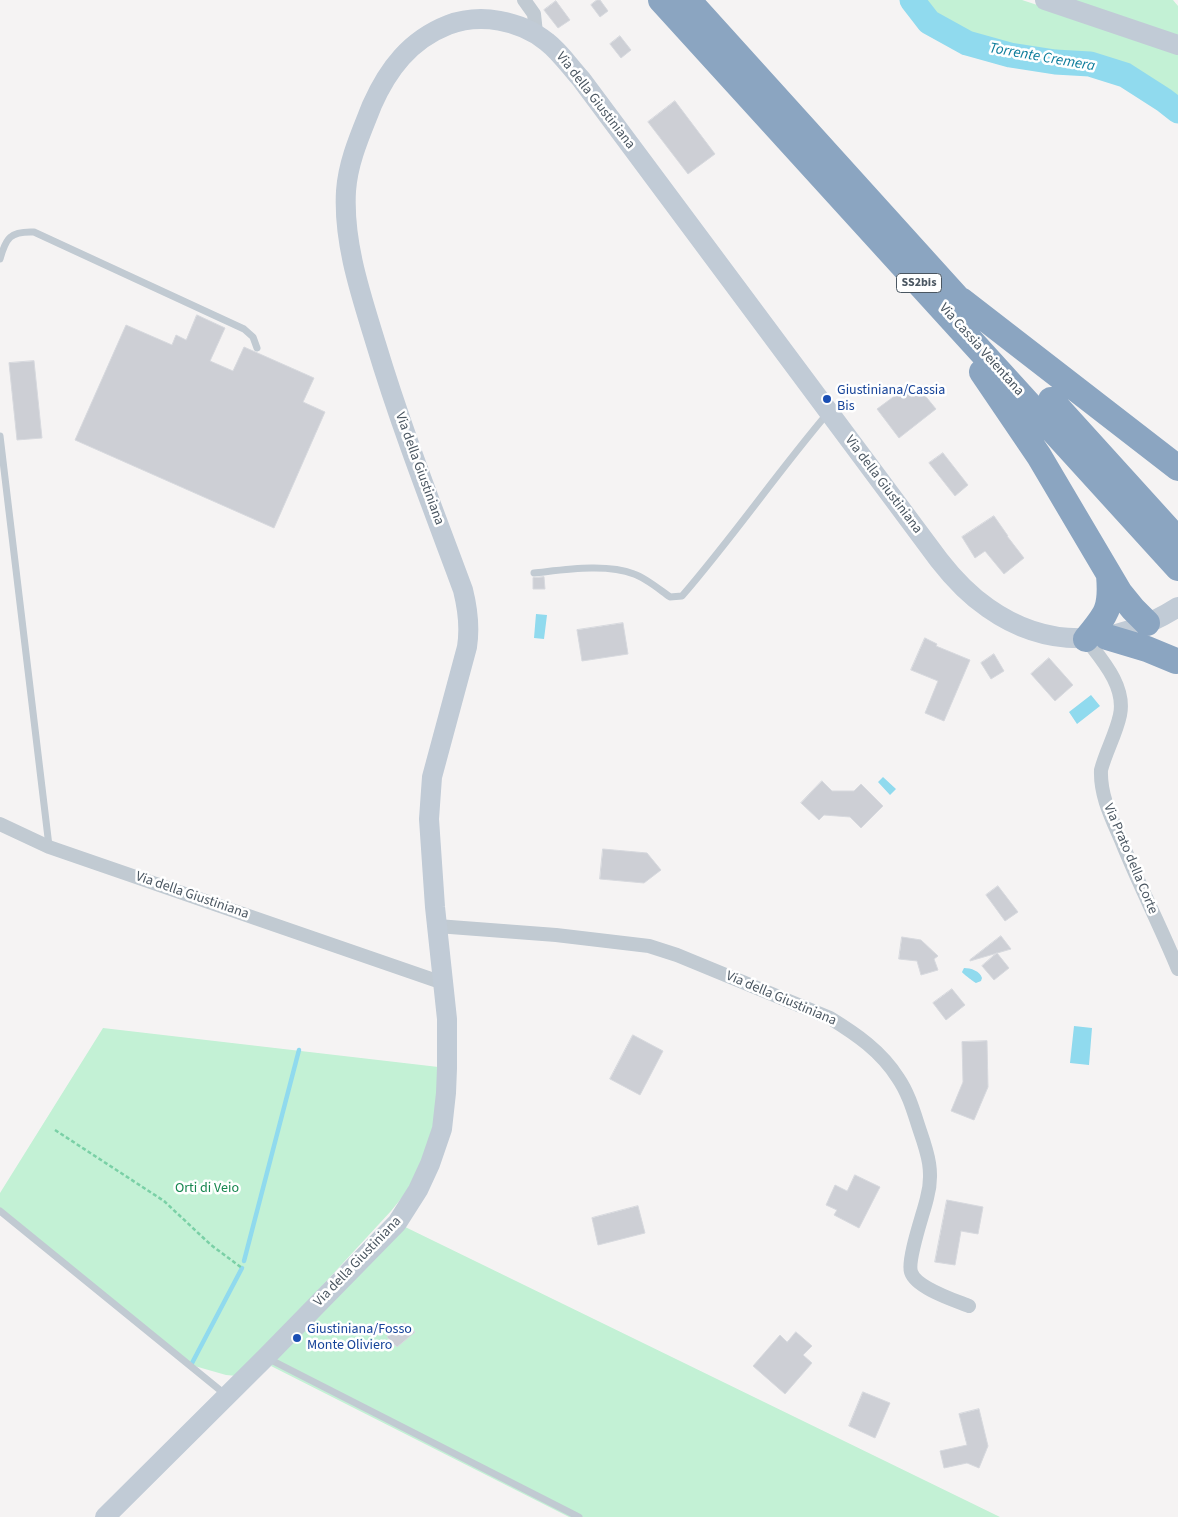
<!DOCTYPE html>
<style>
body{margin:0}
canvas{display:block;background:#f5f3f3}
</style>
<canvas width="1178" height="1517"></canvas>
<script>
const g = document.querySelector('canvas').getContext('2d');
g.lineJoin = 'round';
function fill(path, color) {
  g.fillStyle = color;
  g.fill(path, 'evenodd');
}
function stroke(path, color, width, dash) {
  g.strokeStyle = color;
  g.lineWidth = width;
  g.lineCap = dash ? 'butt' : 'round';
  g.setLineDash(dash || []);
  g.stroke(path);
}
function write(font, color, halo, rows, align = 'center') {
  g.font = font + ' "Source Sans 3",sans-serif';
  g.lineWidth = 5;
  g.setLineDash([]);
  g.textBaseline = 'middle';
  g.strokeStyle = halo;
  g.fillStyle = color;
  for (const [text, x, y, turn = 0] of rows) {
    g.save();
    g.translate(x, y);
    g.rotate((+turn || 0) * Math.PI / 180);
    g.textAlign = isNaN(turn) ? turn : align;
    if (halo) g.strokeText(text, 0, 0);
    g.fillText(text, 0, 0);
    g.restore();
  }
}
fill(new Path2D(`
 M922,0H1022L1178,51V103L1121,67L1098,58L1074,59L1061,67L1041,66L992,49L962,27L934,13Z
 M1053,0H1173L1178,6V41Z
 M103,1028L447,1068L433,1136L408,1190L391,1211L332,1275L237,1376L226,1375L191,1365L0,1211V1193Z
 M397,1223L1000,1517H569L271,1366Z`), '#c3f1d5');
fill(new Path2D(`
 M536,614L547,615L544,639L534,638Z
 M1091,695L1100,706L1077,724L1069,712Z
 M883,777L896,789L890,795L878,782Z
 M964,968C971,968 980,971 982,978L981,981L976,983C974,982 962,973 962,972Z
 M1074,1026L1092,1028L1089,1065L1070,1063Z`), '#90daee');
stroke(new Path2D(`
 M244,1261L299,1050
 M191,1365L242,1268`), '#90daee', 4.5);
stroke(new Path2D(`
 M912,0L929,22L967,43L1010,55L1055,62L1090,64L1125,75L1164,100L1178,111`), '#90daee', 25);
const building = new Path2D(`
 M597,0H600L608,11L600,17L591,5Z
 M556,1L570,20L558,28L544,10Z
 M620,36L631,50L621,58L610,44Z
 M675,101L715,154L688,174L648,122Z
 M197,315L225,328L210,361L233,371L244,347L314,378L303,402L325,412L274,528L75,440L126,325L172,345L176,335L186,340Z
 M34,361L42,438L17,440L9,363Z
 M918,387L936,409L899,438L877,409L904,389L908,394Z
 M943,453L968,485L955,496L929,463Z
 M994,516L1008,536H1007L1024,558L1004,574L985,551L975,558L962,537Z
 M544,577L545,589H533V578Z
 M623,623L628,654L582,661L577,630Z
 M925,638L937,644L936,646L970,660L944,721L925,713L938,681L911,670Z
 M994,654L1004,671L991,679L981,663Z
 M1049,658L1073,685L1055,701L1031,674Z
 M822,781L832,791H854L861,784L883,806L861,828L850,817L824,815L819,820L801,803Z
 M603,849L647,853L661,870L644,883L600,879Z
 M998,886L1018,912L1005,921L986,895Z
 M1001,936L1011,949L970,961V960Z
 M902,937L921,940L938,956L934,959L938,970L921,975L917,961L899,959Z
 M997,953L1009,968L994,980L982,966Z
 M952,989L965,1005L946,1020L933,1003Z
 M633,1035L663,1051L640,1095L610,1079Z
 M987,1041L988,1087L974,1120L951,1111L963,1082L962,1042Z
 M855,1175L880,1187L859,1228L834,1215L837,1210L826,1205L835,1185L847,1191Z
 M947,1200L983,1207L978,1234L961,1231L955,1265L935,1262Z
 M638,1206L645,1233L598,1245L592,1218Z
 M405,1323L415,1332L397,1347L387,1337Z
 M796,1332L812,1346L803,1355L812,1363L785,1394L753,1366L780,1335L787,1342Z
 M863,1392L890,1403L875,1438L849,1426Z
 M979,1409L988,1446L979,1468L967,1463L944,1468L940,1451L967,1445L959,1414Z`);
fill(building, '#cdcfd5');
stroke(building, '#d7d9de', 1);
stroke(new Path2D(`
 M55,1130L164,1201L211,1245L242,1268`), '#7ad0a6', 2.5, [4, 2.5]);
stroke(new Path2D(`
 M0,259C6,238 10,231 34,232L244,329L253,337L257,348
 M0,436L49,846
 M534,573C563,570 606,563 634,574C646,578 660,590 670,597L682,596C733,537 777,473 827,414
 M0,1211L226,1395
 M269,1359L579,1517`), '#c1cad2', 7);
stroke(new Path2D(`
 M524,0L534,14L536,33
 M1086,639C1102,660 1126,686 1120,715C1116,734 1106,751 1101,770C1100,795 1111,817 1121,840C1138,883 1160,925 1178,969
 M0,824L49,847L443,983
 M437,926L556,935L649,946L677,955L830,1018C856,1034 881,1051 898,1078C909,1094 914,1113 920,1131C928,1154 934,1173 927,1198C924,1212 907,1259 911,1272C916,1288 954,1300 969,1306`), '#c1cad2', 14);
stroke(new Path2D(`
 M1045,0L1178,45
 M105,1517L266,1357L397,1223L418,1190L430,1164L442,1129L446,1093L447,1068V1019L435,907L429,819L432,777L467,647C470,628 468,610 463,590C433,509 401,427 376,344C361,295 343,243 346,191C348,161 361,133 372,105C388,69 410,40 448,25C480,13 520,20 547,42C560,52 570,67 581,79L939,560C953,578 969,595 988,608C1049,651 1117,646 1178,607`), '#c1cbd6', 20);
stroke(new Path2D(`
 M661,0L1178,568
 M688,0L972,314
 M961,300L1178,468
 M982,372L1039,456L1120,593L1133,609L1147,623
 M1051,400L1178,540
 M1107,637L1147,649L1176,661
 M1086,639C1107,614 1112,608 1109,575`), '#8ba5c1', 26);
for (const [x, y, r, color] of [
 [827,399,5,"#1a4fb4"],
 [297,1338,5,"#1a4fb4"]
]) {
  const dot = new Path2D();
  dot.arc(x, y, r, 0, 2 * Math.PI);
  g.fillStyle = color;
  g.fill(dot);
  stroke(dot, '#fff', 2);
}
for (const [x, y, w] of [
 [919,283,45]
]) {
  const box = new Path2D();
  box.roundRect(x - w / 2, y - 9.5, w, 19, 4);
  g.fillStyle = '#fff';
  g.fill(box);
  stroke(box, '#4a5661', 1);
}
write('bold 12px', '#4a5661', null, [
 ["SS2bis",919,283]
]);
write('14px', '#4a5661', '#fff', [
 ["Via della Giustiniana",595,101,52],
 ["Via Cassia Veientana",981,350,48],
 ["Via della Giustiniana",419,469,70],
 ["Via della Giustiniana",883,485,53],
 ["Via Prato della Corte",1130,859,67],
 ["Via della Giustiniana",192,896,19],
 ["Via della Giustiniana",781,999,23],
 ["Via della Giustiniana",358,1262,-46]
]);
write('14px', '#164399', '#fff', [
 ["Giustiniana/Cassia",837,391],
 ["Bis",837,407],
 ["Giustiniana/Fosso",307,1330],
 ["Monte Oliviero",307,1346]
], 'left');
write('14px', '#17864f', '#fff', [
 ["Orti di Veio",207,1189]
]);
write('italic 15px', '#0c7c9b', '#fff', [
 ["Torrente Cremera",1042,58,10]
]);
</script>
